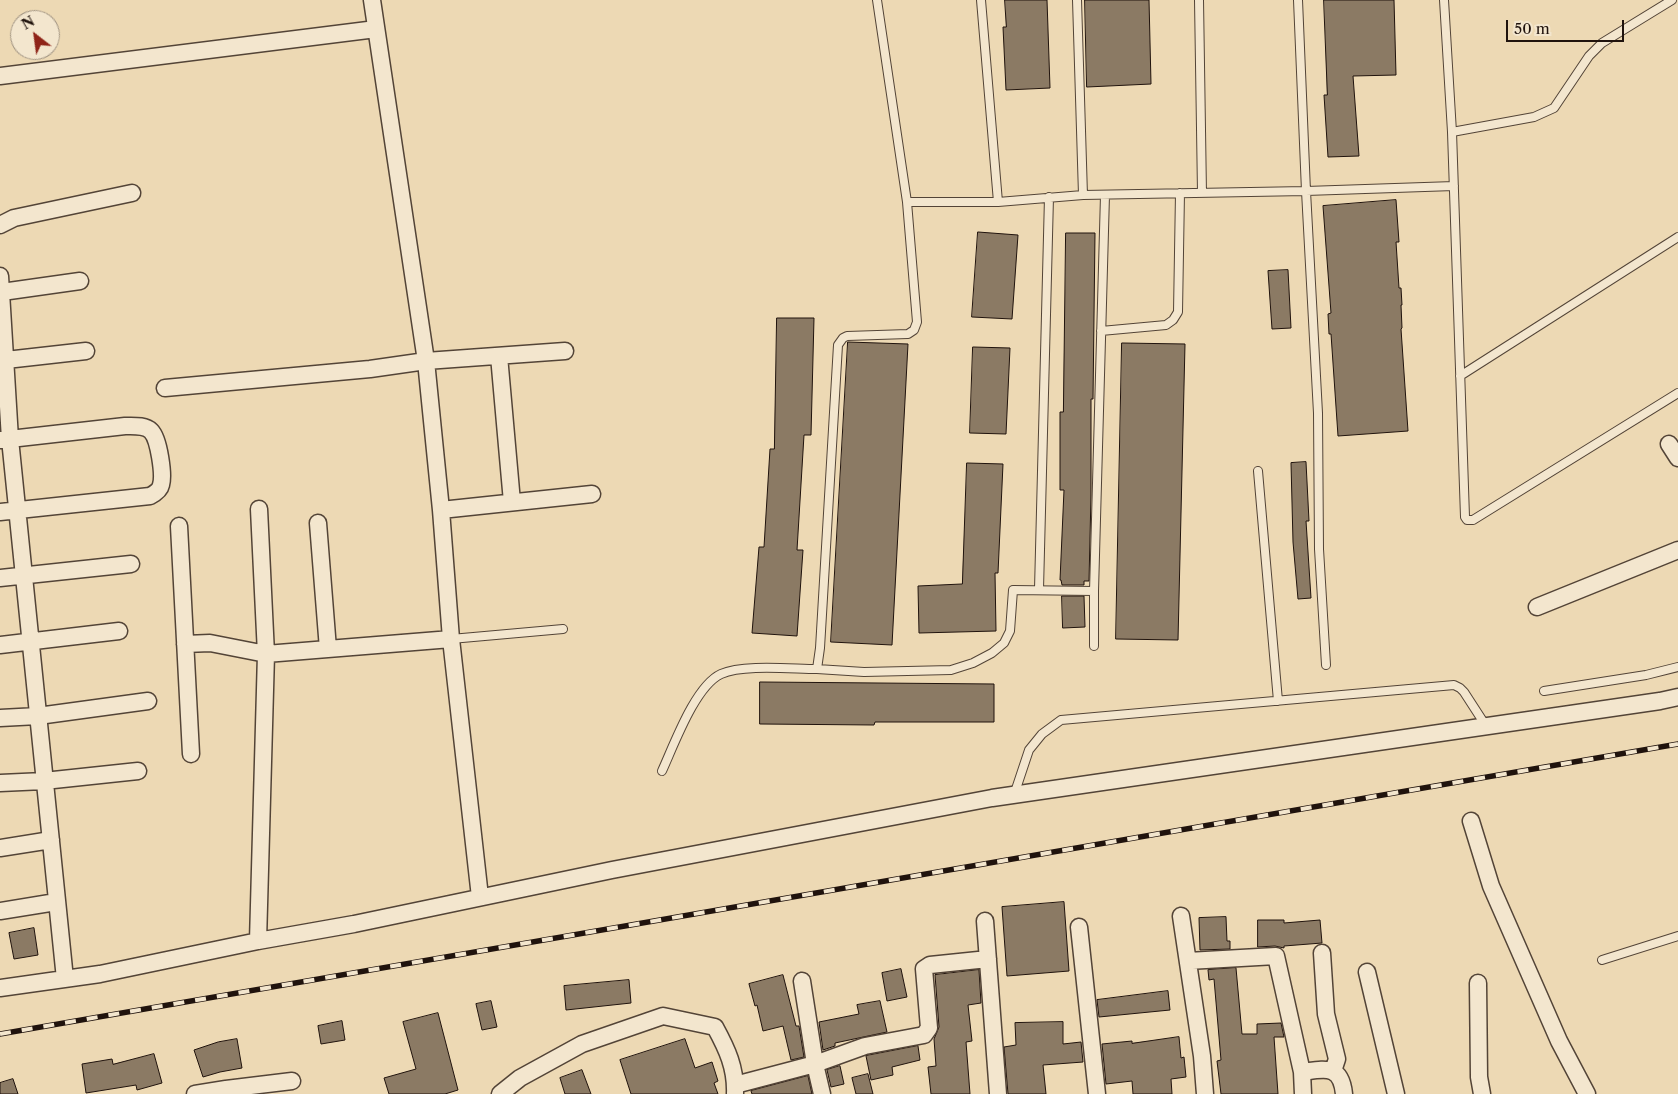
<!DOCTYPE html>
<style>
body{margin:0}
#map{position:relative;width:1678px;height:1094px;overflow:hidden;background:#edd9b4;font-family:"Libre Caslon Text",serif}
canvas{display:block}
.north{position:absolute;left:10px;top:10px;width:50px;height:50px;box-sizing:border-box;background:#f3e6ce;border:1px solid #9f9281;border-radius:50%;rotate:330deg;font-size:14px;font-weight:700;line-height:20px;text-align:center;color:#20130d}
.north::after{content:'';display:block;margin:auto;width:18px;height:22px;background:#8f2418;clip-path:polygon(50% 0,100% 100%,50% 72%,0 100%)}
.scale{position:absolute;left:1506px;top:20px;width:118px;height:22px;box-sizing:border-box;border:2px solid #20130d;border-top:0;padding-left:6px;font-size:15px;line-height:18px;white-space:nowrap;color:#20130d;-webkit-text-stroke:4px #f3e6ce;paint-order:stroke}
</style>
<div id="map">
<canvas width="1678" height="1094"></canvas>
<div class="north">N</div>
<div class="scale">50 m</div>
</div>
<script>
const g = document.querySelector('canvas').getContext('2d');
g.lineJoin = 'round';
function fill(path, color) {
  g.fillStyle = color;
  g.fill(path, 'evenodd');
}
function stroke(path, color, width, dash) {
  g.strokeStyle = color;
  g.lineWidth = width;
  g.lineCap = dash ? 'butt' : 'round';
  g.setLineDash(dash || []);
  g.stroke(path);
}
const building = new Path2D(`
 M1005,0H1047L1050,88L1006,90L1003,27H1006Z
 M1085,0H1149L1151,84L1087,87Z
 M1324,0H1394L1396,75L1353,76L1359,156L1328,157L1324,95H1327Z
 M1396,200L1399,242H1396L1399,288H1401L1402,305H1401L1402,328L1401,329L1408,431L1338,436L1331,334H1329L1328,314L1331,313L1323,206Z
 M978,232L1018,235L1012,319L972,317Z
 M1066,233H1095L1093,399H1091V495L1089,581H1084V585H1062L1061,580H1060L1064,490H1060V412H1063Z
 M1288,270L1291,328L1272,329L1268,271Z
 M777,318H814L811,435H804L797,550H803L797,636L752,633L759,547H764L770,449H774Z
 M848,342L908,344L892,645L831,642Z
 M1122,343L1185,344L1178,640L1116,639Z
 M973,347L1010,348L1006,434L970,433Z
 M1306,462L1309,521H1306L1311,598L1298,599L1293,542L1291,463Z
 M967,463L1003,464L998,573H995L996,631L919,633L918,586L962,584Z
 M1062,596H1084L1085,627L1063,628Z
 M760,682L994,684V722H875L874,725L760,724Z
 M1064,902L1069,971L1007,976L1002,907Z
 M1226,917L1227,941H1230V949L1200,950L1199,918Z
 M1258,920H1284V923L1320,920L1322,943L1284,946V948L1275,946L1258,947Z
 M34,928L38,955L14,959L9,933Z
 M1236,968L1242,1034H1257V1024L1281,1023L1284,1037H1274L1278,1094H1221L1217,1061L1221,1060L1214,979L1209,980L1208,970Z
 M901,969L907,997L887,1001L882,973Z
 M979,970L981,1003L968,1005L972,1041L966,1042L970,1094H931L928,1067L936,1066L934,1039L939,1027L935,975Z
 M783,975L796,1026H799L804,1057L791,1060L783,1026L763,1031L757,1005L755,1006L749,984Z
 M629,980L631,1003L566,1010L564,986Z
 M1168,991L1170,1010L1099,1017L1097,1000Z
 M491,1001L497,1027L482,1030L476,1004Z
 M880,1001L887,1032L835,1043V1046L823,1050L819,1022L859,1014L857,1005Z
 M438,1013L458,1090L445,1094H389L384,1078L416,1069L403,1022Z
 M342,1021L345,1040L321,1044L318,1026Z
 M1063,1022V1044L1081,1042L1083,1062L1043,1065L1046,1094H1008L1004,1047L1016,1045L1015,1023Z
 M1179,1037L1181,1058L1184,1057L1186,1077L1171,1079L1172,1094H1133L1132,1081L1106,1084L1102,1044L1132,1041V1043Z
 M237,1039L242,1068L220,1072L203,1077L194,1050L218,1042Z
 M685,1039L695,1068L712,1062L718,1081L714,1083L718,1094H631L620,1060Z
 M918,1046L920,1060L892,1067L893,1075L871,1080L866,1056Z
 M154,1054L162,1083L137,1090L136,1085L86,1093L82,1064L112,1059L113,1064Z
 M840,1066L844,1084L831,1087L827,1070Z
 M582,1070L591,1094H565L560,1078Z
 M868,1074L873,1094H856L852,1078Z
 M808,1076L812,1094H752L751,1091Z
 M13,1079L18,1094H0V1083Z`);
fill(building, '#8b7a64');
stroke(building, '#20130d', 1);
const service = new Path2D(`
 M981,0L998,202
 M1077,0L1083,195
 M1199,0L1202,193
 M1298,0L1306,191L1318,413L1319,549L1326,665
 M1444,0L1452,132L1465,517L1467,520H1473L1678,393
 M1452,132L1534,117L1554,108L1589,56L1602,43L1672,0
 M907,202H998L1083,195L1306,191L1454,186
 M1101,331L1166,325L1173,320L1178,312L1180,193
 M1460,376L1678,237
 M1258,471L1278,701
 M1039,589L1049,197
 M451,639L563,629
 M1094,646V591L1105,195
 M817,669L864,672L951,670L973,663L992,653L1004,643L1010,631L1013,590L1094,591
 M1544,691L1646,675L1678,667
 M662,771C674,745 695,686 721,674C743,664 792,669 817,669L820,648L838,345L843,338L847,336L908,334L914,330L917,322L907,202L877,0
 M1014,795L1029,750L1042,734L1061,720L1454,685L1460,688L1464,692L1486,726
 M1602,960L1678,936`);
const minor = new Path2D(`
 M372,0L426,361L441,510L451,639L480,897
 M0,76L376,29
 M0,225L14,218L132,193
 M0,276L10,439L65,979
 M2,292L80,281
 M499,356L512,502
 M6,360L86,351
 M165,388L370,369L426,361L565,351
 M1669,444L1678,458
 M441,510L592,494
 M0,512L150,496C154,494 160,490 161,485C164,475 159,439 151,431C145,425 134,426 125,426L1,440
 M318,523L328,649
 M179,526L191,754
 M0,578L131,564
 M1537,607L1678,550
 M185,644L210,643L266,654L259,509
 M0,645L119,631
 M0,718L38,716L148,701
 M0,783L44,781L138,771
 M1471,821L1491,886L1559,1041L1587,1094
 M0,848L51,840
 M0,911L56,902
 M1181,916L1202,1056L1205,1094
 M985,921L998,1094
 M1079,927L1097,1094
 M258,941L266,654L451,639
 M1322,953L1326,1014L1337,1059L1333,1071
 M1188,961L1276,956L1302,1072L1303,1094
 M1367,972L1396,1094
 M802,981L815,1064L822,1094
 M1478,983L1479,1077L1482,1094
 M0,988L100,974L258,941L354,924L612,870L992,798L1660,701L1678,697
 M1302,1072C1325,1069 1341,1064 1344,1094
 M735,1085L815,1064L865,1046L924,1035L929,1028L924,969L930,965L988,959
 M195,1094L226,1089L292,1081
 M500,1094L520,1078L582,1044L663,1016L715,1027C727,1049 736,1068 735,1094`);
stroke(service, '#534437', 10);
stroke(minor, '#534437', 19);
stroke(service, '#f3e6ce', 8);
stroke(minor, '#f3e6ce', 16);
const rail = new Path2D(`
 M0,1034L1678,744`);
stroke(rail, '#20130d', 5.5);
stroke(rail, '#f3e6ce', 4, [11]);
</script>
